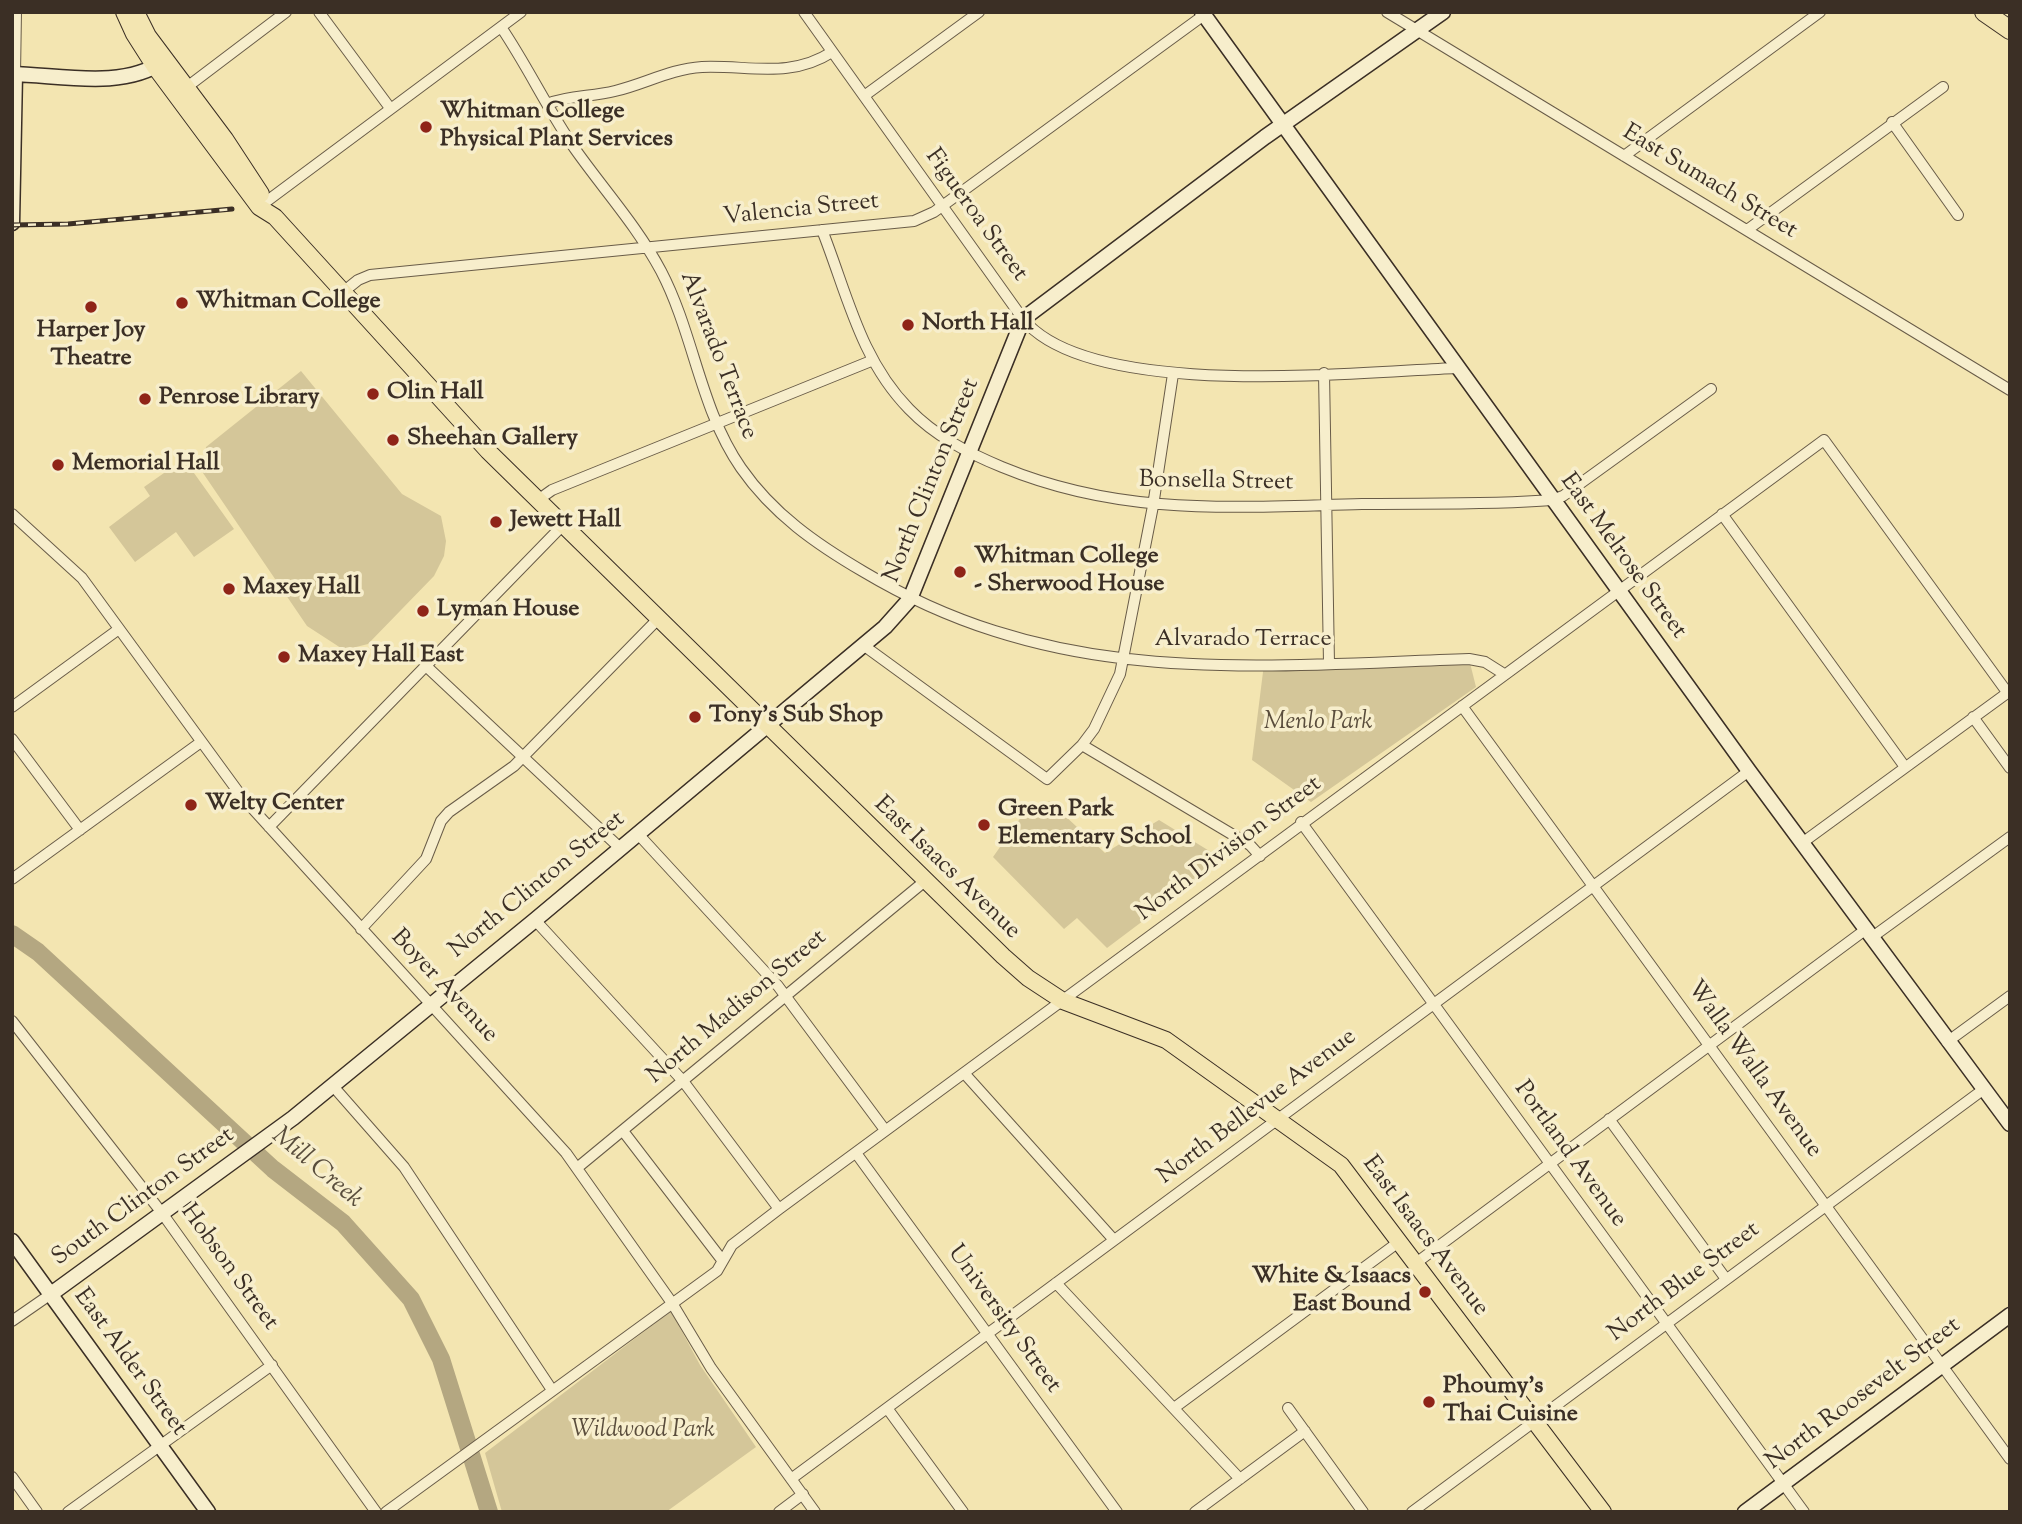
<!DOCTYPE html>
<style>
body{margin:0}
#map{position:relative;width:2022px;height:1524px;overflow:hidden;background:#f3e5b1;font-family:"Sorts Mill Goudy",serif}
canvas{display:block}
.frame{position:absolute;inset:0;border:14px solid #3b2f25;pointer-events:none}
</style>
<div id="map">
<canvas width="2022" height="1524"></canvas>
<div class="frame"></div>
</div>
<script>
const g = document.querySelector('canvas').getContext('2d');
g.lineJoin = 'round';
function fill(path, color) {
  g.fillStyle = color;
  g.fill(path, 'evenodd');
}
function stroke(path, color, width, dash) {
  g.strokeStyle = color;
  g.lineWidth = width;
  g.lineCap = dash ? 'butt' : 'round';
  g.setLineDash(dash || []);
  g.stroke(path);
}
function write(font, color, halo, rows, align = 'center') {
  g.font = font + ' "Sorts Mill Goudy",serif';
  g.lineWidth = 7;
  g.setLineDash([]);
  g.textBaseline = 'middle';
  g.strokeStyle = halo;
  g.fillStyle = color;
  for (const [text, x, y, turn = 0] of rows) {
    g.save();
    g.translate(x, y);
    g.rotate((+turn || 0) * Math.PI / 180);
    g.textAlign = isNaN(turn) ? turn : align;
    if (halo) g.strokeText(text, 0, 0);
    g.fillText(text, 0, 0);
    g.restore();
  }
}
fill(new Path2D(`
 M301,371L402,494L441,516L446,541L444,556L434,576L368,644L344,650L307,626L203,473L206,447Z
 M184,459L234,529L194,557L176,532L135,562L109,527L150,496L144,487Z
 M1469,659L1476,687L1311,802L1252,760L1264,664Z
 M1049,801L1105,853L1159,820L1224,860L1107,948L1077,918L1064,929L993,857L1024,813L1035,819Z
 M671,1311L700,1365L756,1447L666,1512H502L485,1453Z`), '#d4c699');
stroke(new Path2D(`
 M12,934L38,952L273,1169L343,1223L411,1299L441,1359L489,1512`), '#b4a781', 18);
const street = new Path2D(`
 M319,12L390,108
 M804,12L1023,319C1090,401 1356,372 1457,368
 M1387,12L2010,390
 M501,27C528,67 548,110 575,149C604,190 637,226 661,271C694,334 700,409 741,468C773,514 816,544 864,572C1060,689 1251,666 1469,659L1485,662L1504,674
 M15,74L16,12
 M187,87L286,12
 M864,96L979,12
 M547,104C569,95 592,97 615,91C645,84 670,69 702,67C749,65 790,79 832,52
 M1892,122L1958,215
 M1624,156L1820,12
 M259,207L521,12
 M822,230C847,293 860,359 909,409C935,436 968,453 1002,467C1123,517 1235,507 1362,504C1425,503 1489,505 1552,500L1563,496L1711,389
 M1747,230L1943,87
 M343,292L358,280L370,275L914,221L934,212L1204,15
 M1324,373L1329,663
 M538,500L552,490L871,361
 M12,514L82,578L242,797L566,1153L672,1303L711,1368L815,1512
 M1722,514L1905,767
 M863,645L1047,779L1082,745L1094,729L1120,674L1153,506L1173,374
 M426,666L620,848
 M1462,706L2010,1459
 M12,707L119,629
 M1973,717L2010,768
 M12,739L80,830
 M1082,745L1250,845L1260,856
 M1301,822L1804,1512
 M269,827L563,525
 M638,834L778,986L885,1130
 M1802,843L2010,691
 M12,879L201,742
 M535,920L683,1081L779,1209
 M361,929L426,859L441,821L449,812L514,766L659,618
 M1871,938L2010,837
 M12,1021L162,1213L376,1512
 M1947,1042L2010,996
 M964,1073L1114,1240
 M332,1085L404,1167L552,1390
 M1609,1119L1726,1279
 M623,1131L722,1260
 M856,1153L1117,1512
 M577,1168L925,881
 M1416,1263L1865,930
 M1056,1283L1240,1479
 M12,1321L51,1294
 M887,1408L963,1512
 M1174,1408L1400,1241
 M1288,1408L1363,1512
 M12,1477L37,1512
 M791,1479L1749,771
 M68,1512L272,1365
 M386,1512L717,1271L732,1245L779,1209L1824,440L2007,692
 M779,1512L803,1494
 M1195,1512L1305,1431
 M1412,1512L1984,1089`);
const secondary = new Path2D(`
 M1202,12L1749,771L2010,1124
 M12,74C61,75 122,90 164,61
 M12,223L15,74
 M12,1241L208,1512
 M51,1294L293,1118L535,920L885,627L910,599L1023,319L1265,137L1443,12
 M1745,1512L2010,1315`);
const primary = new Path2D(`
 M124,12L134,34L155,67L259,207L275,217L488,451L1003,956L1028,978L1063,1001L1166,1040L1341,1165L1603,1512
 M136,12L148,36L225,139L261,194`);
const highway = new Path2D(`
 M1984,12L2010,30`);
stroke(street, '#695c48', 12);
stroke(secondary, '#3b2f25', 17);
stroke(primary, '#3b2f25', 18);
stroke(highway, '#3b2f25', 20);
stroke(street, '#f7eecc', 10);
stroke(secondary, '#f7eecc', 14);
stroke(primary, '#f3e5b1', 16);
stroke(highway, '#f3e5b1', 18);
const rail = new Path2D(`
 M12,225L68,224L232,209`);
stroke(rail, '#3b2f25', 5);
stroke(rail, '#f7eecc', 2.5, [8]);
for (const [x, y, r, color] of [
 [426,127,7,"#8f2418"],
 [182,303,7,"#8f2418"],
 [91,307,7,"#8f2418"],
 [908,325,7,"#8f2418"],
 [373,394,7,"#8f2418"],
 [145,399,7,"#8f2418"],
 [393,440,7,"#8f2418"],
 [58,465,7,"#8f2418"],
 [496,522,7,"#8f2418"],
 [960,572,7,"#8f2418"],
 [229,589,7,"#8f2418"],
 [423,611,7,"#8f2418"],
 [284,657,7,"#8f2418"],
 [695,717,7,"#8f2418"],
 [191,805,7,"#8f2418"],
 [984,825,7,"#8f2418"],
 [1425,1292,7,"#8f2418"],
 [1429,1402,7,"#8f2418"]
]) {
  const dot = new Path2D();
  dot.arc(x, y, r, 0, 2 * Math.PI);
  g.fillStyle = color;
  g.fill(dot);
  stroke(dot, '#f7eecc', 2.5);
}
write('bold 24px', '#3b2f25', '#f7eecc', [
 ["Whitman College",440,113],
 ["Physical Plant Services",440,141],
 ["Whitman College",196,303],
 ["North Hall",922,325],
 ["Harper Joy",91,332,"center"],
 ["Theatre",91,360,"center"],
 ["Olin Hall",387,394],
 ["Penrose Library",159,399],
 ["Sheehan Gallery",407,440],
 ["Memorial Hall",72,465],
 ["Jewett Hall",510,522],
 ["Whitman College",974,558],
 ["- Sherwood House",974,586],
 ["Maxey Hall",243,589],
 ["Lyman House",437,611],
 ["Maxey Hall East",298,657],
 ["Tony's Sub Shop",709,717],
 ["Welty Center",205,805],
 ["Green Park",998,811],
 ["Elementary School",998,839],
 ["White & Isaacs",1411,1278,"right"],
 ["East Bound",1411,1306,"right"],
 ["Phoumy's",1443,1388],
 ["Thai Cuisine",1443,1416]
], 'left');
write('24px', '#3b2f25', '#f7eecc', [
 ["East Sumach Street",1709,183,31],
 ["Valencia Street",801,211,-6],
 ["Figueroa Street",975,216,54],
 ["Alvarado Terrace",717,356,69],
 ["North Clinton Street",933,481,-68],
 ["Bonsella Street",1216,483,1],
 ["East Melrose Street",1622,557,54],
 ["Alvarado Terrace",1243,641],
 ["North Division Street",1230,850,-37],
 ["East Isaacs Avenue",946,869,44],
 ["North Clinton Street",538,886,-39],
 ["Boyer Avenue",443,987,47],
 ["North Madison Street",738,1008,-40],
 ["Walla Walla Avenue",1753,1070,54],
 ["North Bellevue Avenue",1258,1108,-37],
 ["Portland Avenue",1569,1155,54],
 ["South Clinton Street",144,1198,-36],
 ["East Isaacs Avenue",1424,1237,53],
 ["Hobson Street",228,1268,54],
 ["North Blue Street",1685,1283,-37],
 ["University Street",1003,1320,54],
 ["East Alder Street",129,1363,54],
 ["North Roosevelt Street",1864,1395,-37]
]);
write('italic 24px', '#5a4d3c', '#f7eecc', [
 ["Menlo Park",1318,724],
 ["Wildwood Park",643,1432]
]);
write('italic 26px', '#594d3c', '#f7eecc', [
 ["Mill Creek",316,1169,40]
]);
</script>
